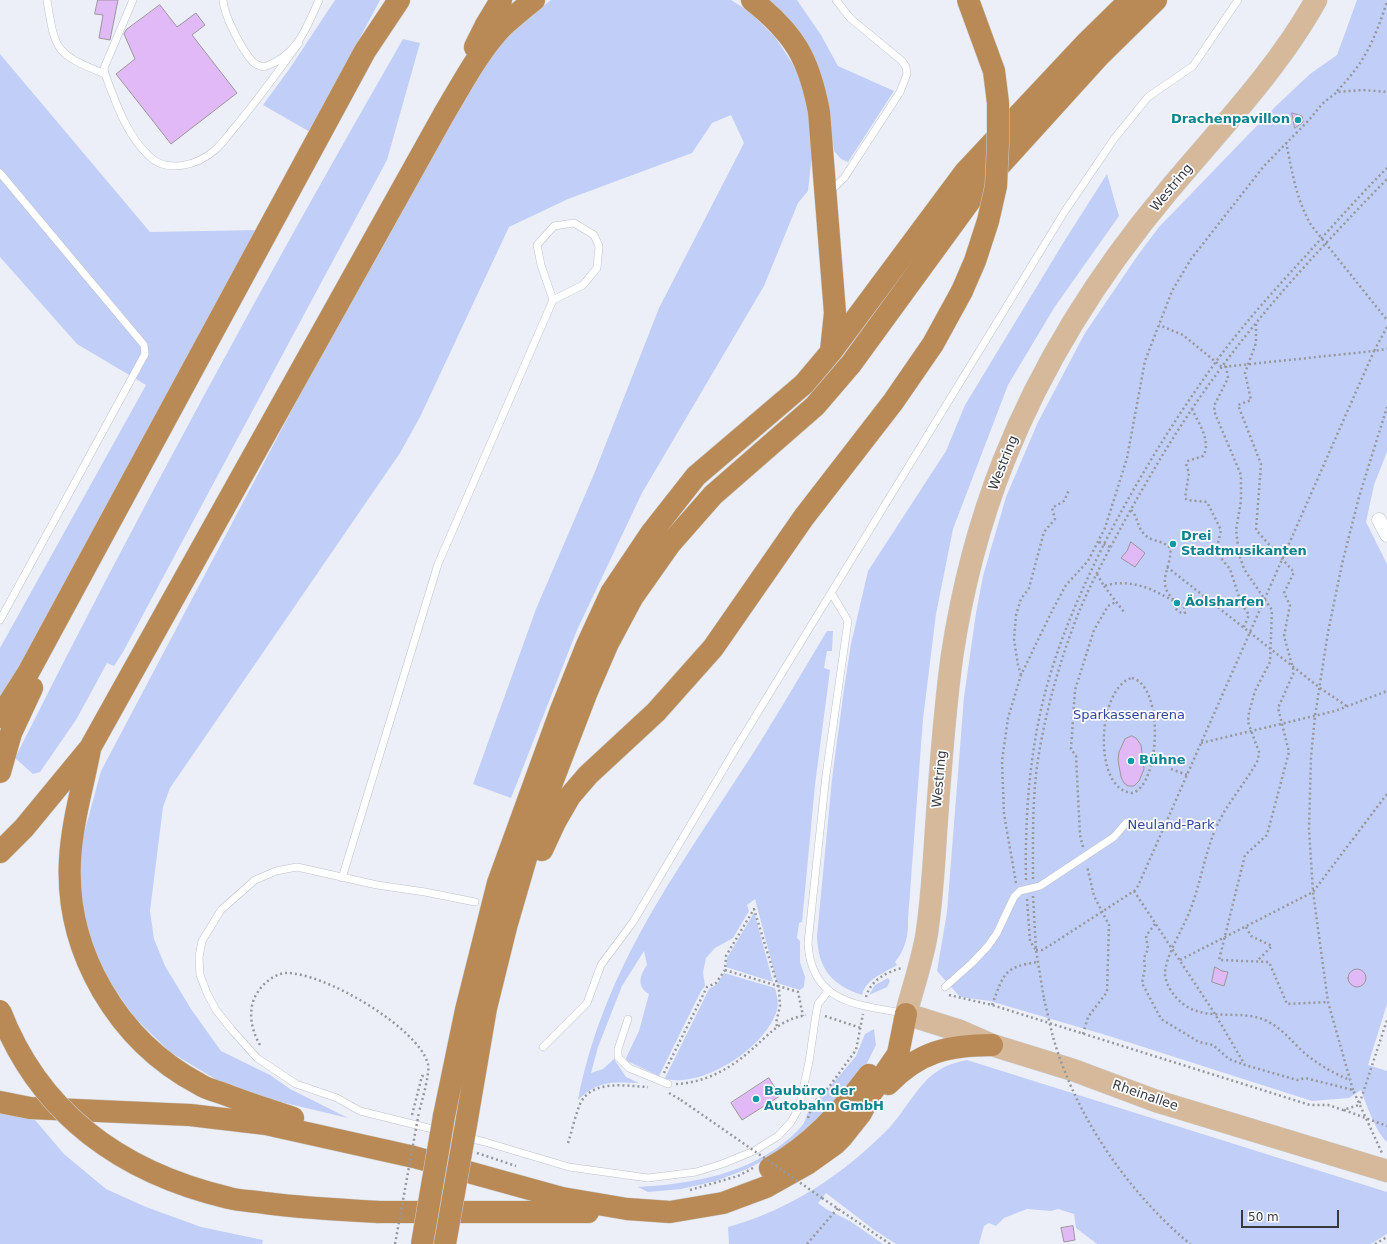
<!DOCTYPE html>
<meta charset="utf-8">
<style>
body{margin:0}
#map{position:relative;width:1387px;height:1244px;overflow:hidden;background:#eceff7;font-family:"DejaVu Sans",sans-serif}
canvas{display:block}
.scale{position:absolute;left:1241px;top:1210px;width:98px;height:18px;box-sizing:border-box;border:2px solid #37383c;border-top:0;padding-left:5px;font-size:12px;line-height:14px;white-space:nowrap;color:#37383c;-webkit-text-stroke:3px #fbfcfe;paint-order:stroke}
</style>
<div id="map">
<canvas width="1387" height="1244"></canvas>
<div class="scale">50 m</div>
</div>
<script>
const g = document.querySelector('canvas').getContext('2d');
g.lineJoin = 'round';
function fill(path, color) {
  g.fillStyle = color;
  g.fill(path, 'evenodd');
}
function stroke(path, color, width, dash) {
  g.strokeStyle = color;
  g.lineWidth = width;
  g.lineCap = dash ? 'butt' : 'round';
  g.setLineDash(dash || []);
  g.stroke(path);
}
function write(font, color, halo, rows, align = 'center') {
  g.font = font + ' "DejaVu Sans",sans-serif';
  g.lineWidth = 3.5;
  g.setLineDash([]);
  g.textBaseline = 'middle';
  g.strokeStyle = halo;
  g.fillStyle = color;
  for (const [text, x, y, turn = 0] of rows) {
    g.save();
    g.translate(x, y);
    g.rotate((+turn || 0) * Math.PI / 180);
    g.textAlign = isNaN(turn) ? turn : align;
    if (halo) g.strokeText(text, 0, 0);
    g.fillText(text, 0, 0);
    g.restore();
  }
}
fill(new Path2D(`
 M335,0H380L310,132L263,105L290,68Z
 M551,0H731L750,12L775,37L796,69L809,105L814,137L808,191L798,203L764,286L642,493L577,630L511,798L473,784L536,609L594,474L659,308L744,143L731,115L712,123L692,153L568,199L509,227L420,417L400,453L170,788L163,807L150,911L154,939L165,966L191,1009L221,1051L270,1075L290,1089L348,1118L260,1097L217,1080L170,1052L134,1017L111,984L95,954L79,894L82,841L101,771L415,177L465,86L504,37Z
 M766,0H797L821,35L838,66L894,91L848,162L841,159L834,151L828,106Z
 M1357,0H1387V452L1374,485L1366,522L1387,564V1004L1368,1065L1387,1071V1142C1376,1132 1366,1104 1361,1090L1349,1098L1312,1101L1109,1036L990,1001L960,997L937,971L947,912L964,697L976,613L983,576L1006,497L1038,422L1085,333L1138,255L1159,227L1276,106L1310,74L1337,55Z
 M403,39L420,43L387,160L123,652L114,666L107,663L76,720L40,772L33,774L15,758C137,515 267,275 403,39Z
 M0,54L150,232L258,230L16,678L0,700V648L146,385L77,344L0,257Z
 M1107,174L1119,216L1054,308L1008,385L953,529L936,614L923,719L908,919C909,935 905,950 895,962L897,965C884,973 866,979 862,995C832,985 818,969 817,936L832,779L844,689L851,644L868,571L946,451L965,405L1065,240Z
 M827,631H833L832,651H827L824,668L830,670L815,785L802,922L799,923L797,938L800,941V962L805,977L804,987L800,990L777,983L755,899L747,905L749,911L733,938L715,948L706,958L703,972L705,986L701,991L659,1076L627,1061L626,1058L639,1031L649,994C637,987 639,976 647,965L644,951L622,986L598,1047L591,1073L603,1069L614,1059L626,1077L639,1083C613,1082 598,1080 578,1100C603,973 669,883 737,778C769,730 797,680 827,631Z
 M754,913L755,915L773,982L726,967L727,958Z
 M724,973L775,988C777,995 779,1003 777,1010C766,1047 704,1088 666,1079L665,1078L709,989L717,984Z
 M888,978L890,981L887,987L869,995L875,985Z
 M874,1029L876,1045L864,1069L828,1113L774,1155L747,1169L716,1181L681,1189L648,1192L638,1187C692,1184 750,1174 792,1136C799,1129 805,1125 807,1114L856,1056L865,1034Z
 M967,1060L1387,1192V1234L1371,1244H1097L1076,1228L1074,1214L1058,1209L1051,1211L1027,1209L1004,1218L996,1226L989,1223L984,1226L979,1244H896L873,1229L826,1193L818,1203L826,1209L850,1221L883,1244H729L728,1227C790,1210 844,1174 889,1128C906,1110 919,1081 941,1069C949,1064 958,1062 967,1060Z
 M0,1112L35,1120L64,1154L106,1189L146,1207L201,1227L263,1240L262,1244H0Z`), '#c1cff8');
const building = new Path2D(`
 M98,0H118L110,40L99,38L103,15L95,14Z
 M160,5L177,27L196,13L205,25L192,35L237,93L171,144L116,74L135,59L124,34L126,30Z
 M1292,113L1302,116L1303,122L1295,128Z
 M1131,542L1145,553L1135,567L1121,558L1127,551Z
 M1132,736L1136,738L1141,745L1144,769L1139,781L1134,786H1128L1124,783L1121,777L1118,760L1119,752L1125,739Z
 M1215,967L1222,971L1228,972L1224,986L1212,982Z
 M1348 978a9 9 0 1 1 18 0a9 9 0 1 1-18 0Z
 M769,1078L780,1096L742,1120L731,1103Z
 M1073,1226L1075,1240L1064,1242L1061,1228Z`);
fill(building, '#e2b9f7');
stroke(building, '#9b969d', 1);
const service = new Path2D(`
 M47,0C55,52 56,54 105,74
 M133,0L104,68L105,74C116,103 126,134 149,156C167,174 198,165 215,150C222,144 228,135 235,127C258,100 278,71 299,43
 M223,0C224,16 242,50 253,62C256,65 260,66 264,67C297,56 306,29 319,0
 M0,173L144,345L145,354L0,620
 M829,192L844,178L900,92L907,74L906,67L902,61L850,18L836,0
 M832,594L848,621L826,775L808,943C811,1002 856,1005 903,1013
 M342,878L438,564L553,300L541,265L537,245L554,226L574,223L594,235L599,246L597,268L583,285L553,300
 M475,902L425,892L377,885L297,867L276,871L255,880L221,910L202,941L199,957L200,975L207,993L216,1010L232,1030L257,1058L296,1084L337,1098L360,1111L485,1142L569,1167L648,1178L696,1172L722,1164L754,1151L778,1136L791,1122L799,1108L809,1062L816,1014L818,1004L828,991
 M945,987L972,963L988,946L997,933L1014,897L1020,891L1040,886L1114,837L1126,823
 M628,1019L618,1049V1057L629,1068L668,1084
 M543,1047L587,1003L601,965L633,922L736,748L1065,211L1114,139L1148,97L1193,66L1238,0`);
const minor = new Path2D(`
 M1379,520L1387,535`);
const primary = new Path2D(`
 M1316,0C1278,69 1218,131 1168,191C1100,272 1043,362 1004,460C979,523 962,590 952,656C944,714 940,773 936,831C934,864 932,898 927,932C923,959 913,987 906,1014L960,1031L992,1045L1073,1070L1156,1101L1387,1171`);
const motorway = new Path2D(`
 M752,0C795,34 809,59 819,112L835,313L831,351
 M475,47L486,25L501,0
 M0,717L28,673L365,51L399,0
 M90,749C83,786 72,822 70,860C65,952 118,1041 199,1084C206,1089 216,1091 224,1094C247,1103 270,1110 293,1118
 M0,772L11,733L32,688
 M542,850L555,822L570,796L588,775L656,712L713,648L804,517L893,402L933,344L962,291
 M0,852L24,828L90,748L444,114C462,84 479,51 503,26C513,17 524,8 534,0
 M888,1084C919,1052 948,1045 992,1045
 M0,1102L30,1108L190,1115L266,1124L414,1157L562,1198L627,1209L670,1212L723,1203L766,1187L807,1164L835,1144L842,1137L861,1113L872,1092L898,1054L906,1014
 M444,1116L466,1010L498,883L561,710L587,645L611,593L652,532L696,476L804,384L831,352L965,172L1086,43L1130,0
 M467,1119L486,1008L506,927L526,858L551,785L586,694L608,643L632,598L670,544L713,495L815,406L851,364L980,187L1098,57L1156,0
 M770,1168C811,1145 841,1112 869,1075
 M379,1212H588`);
stroke(service, '#bdc0c8', 8);
stroke(minor, '#bdc0c8', 15);
stroke(primary, '#cbcbcc', 23);
stroke(motorway, '#cbcbcc', 23);
stroke(new Path2D(`
 M1337,91C1366,61 1374,40 1387,2
 M1286,142C1292,171 1296,199 1311,225L1387,320
 M1256,324V343L1245,373L1251,400L1238,405L1261,464L1256,530L1294,572L1284,593L1290,605L1284,636L1294,672L1278,708L1289,752L1267,835L1245,855L1219,960L1269,962L1287,1004L1328,1002
 M1387,327L1374,351L1387,349
 M1226,366L1228,378L1215,404L1214,411L1241,475V501L1236,530L1239,554L1244,569L1272,610L1270,662L1255,691L1249,712L1248,722L1259,752L1258,760C1245,784 1226,804 1215,830C1204,857 1200,886 1189,913C1182,930 1164,959 1165,975C1166,985 1174,997 1182,1003C1206,1023 1240,1008 1267,1021C1286,1031 1292,1043 1308,1056C1321,1066 1335,1074 1350,1080
 M1192,409C1198,422 1212,442 1203,456L1188,461L1186,464L1189,473L1185,498L1187,500L1207,502L1221,530L1216,552L1230,569L1241,603L1249,615L1244,627
 M1099,542L1110,547
 M1167,567L1320,688L1348,707
 M1097,574L1104,586C1128,578 1152,588 1173,601C1174,607 1178,614 1185,613L1184,606C1181,603 1176,602 1173,599C1155,582 1173,565 1170,548C1163,540 1151,542 1144,534C1137,527 1138,516 1130,509
 M1104,586L1124,612
 M1021,675L1018,665L1014,639L1016,615L1021,599L1029,588L1044,532L1055,519L1052,508L1064,501L1069,490
 M1132,678C1165,686 1160,786 1132,793C1092,790 1097,687 1132,678Z
 M1201,743L1335,711L1387,691
 M1171,769L1187,775
 M1083,847L1080,835L1076,756L1071,749L1075,690L1094,630L1108,606L1116,602
 M1033,879C1033,837 1032,795 1039,753C1047,707 1060,660 1077,617C1088,588 1104,560 1118,533C1149,476 1182,420 1221,368C1271,300 1329,239 1387,179
 M1026,880C1025,828 1028,775 1038,724C1050,661 1075,603 1103,546C1136,482 1173,421 1215,363C1244,323 1278,286 1311,250C1336,222 1361,194 1387,168
 M1016,883L1004,814L1002,761L1008,718L1021,675L1052,611L1066,585L1088,561L1105,528L1127,458L1145,361L1172,291L1191,259L1264,166L1309,120L1322,104L1337,92L1363,90L1387,92
 M1134,891L1215,1014L1245,1065L1297,1080L1305,1078L1353,1090L1382,1153
 M1033,896L1036,950L1044,999
 M1027,899L1030,941L1036,950
 M1155,924L1146,936L1148,949L1144,958L1145,968L1142,983L1161,1019L1199,1042L1213,1045L1229,1059L1245,1065
 M1246,927L1251,936L1272,946L1257,961
 M1036,950H1042L1049,946L1134,891L1138,886L1374,351L1222,367L1183,335L1159,325
 M1180,960L1313,892L1387,794
 M725,970L798,992L803,1016
 M949,995L992,1005L1310,1105H1328L1343,1110L1359,1105L1387,1020
 M866,997C870,981 886,972 902,968
 M992,1005C1004,974 1003,967 1038,962
 M825,1016L861,1028
 M1083,1034L1088,1017L1107,992L1109,925L1094,896L1087,866
 M260,1045C252,1031 248,1014 254,999C259,987 272,974 286,973C323,972 418,1027 428,1064C430,1074 422,1100 419,1112
 M664,1073L707,987L716,983L725,970L726,956L754,909L779,990L780,1006L776,1023L777,1026
 M676,1084C704,1083 730,1069 750,1051C770,1034 779,1020 806,1015
 M1353,1090L1328,1002L1313,892L1309,829L1311,757L1315,716L1328,632L1342,564L1359,497L1387,407
 M669,1093L681,1100
 M1344,1110L1387,1126
 M412,1115L422,1076H426
 M808,1118L813,1103L829,1087L856,1050L863,1014
 M568,1143C572,1131 575,1116 580,1104C592,1079 626,1086 648,1087
 M477,1153L516,1166
 M690,1190L738,1176L753,1168
 M822,1198L890,1244
 M807,1244L838,1208
 M1375,1244L1387,1237`), '#96989e', 2.5, [2, 3]);
stroke(service, '#fff', 7);
stroke(minor, '#fff', 14);
stroke(primary, '#d6b99a', 22);
stroke(motorway, '#ba8a56', 22);
const motorwayBridge = new Path2D(`
 M962,291L975,261L988,221L996,186L998,143V103L994,71L968,0
 M0,1011C40,1115 123,1173 229,1198C240,1201 253,1201 265,1203C303,1208 341,1210 379,1212
 M422,1244L444,1116
 M445,1244L467,1119`);
stroke(motorwayBridge, '#cbcbcc', 23, []);
stroke(new Path2D(`
 M1044,999C1047,1011 1050,1025 1053,1037C1076,1117 1127,1191 1190,1244
 M681,1100L822,1198
 M395,1244L419,1112`), '#96989e', 2.5, [2, 3]);
stroke(motorwayBridge, '#ba8a56', 22);
for (const [x, y, r, color] of [
 [1298,120,4,"#0f9aa8"],
 [1173,544,4,"#0f9aa8"],
 [1177,603,4,"#0f9aa8"],
 [1131,761,4,"#0f9aa8"],
 [756,1099,4,"#0f9aa8"]
]) {
  const dot = new Path2D();
  dot.arc(x, y, r, 0, 2 * Math.PI);
  g.fillStyle = color;
  g.fill(dot);
  stroke(dot, '#fbfcfe', 1.5);
}
write('bold 13px', '#0d838f', '#fbfcfe', [
 ["Drachenpavillon",1290,120,"right"],
 ["Drei",1181,537],
 ["Stadtmusikanten",1181,552],
 ["Äolsharfen",1185,603],
 ["Bühne",1139,761],
 ["Baubüro der",764,1092],
 ["Autobahn GmbH",764,1107]
], 'left');
write('13px', '#37383c', '#fbfcfe', [
 ["Westring",1172,188,-50],
 ["Westring",1004,463,-68],
 ["Westring",940,779,-85],
 ["Rheinallee",1145,1096,19]
]);
write('13px', '#3246a1', '#fbfcfe', [
 ["Sparkassenarena",1129,716],
 ["Neuland-Park",1171,826]
]);
</script>
